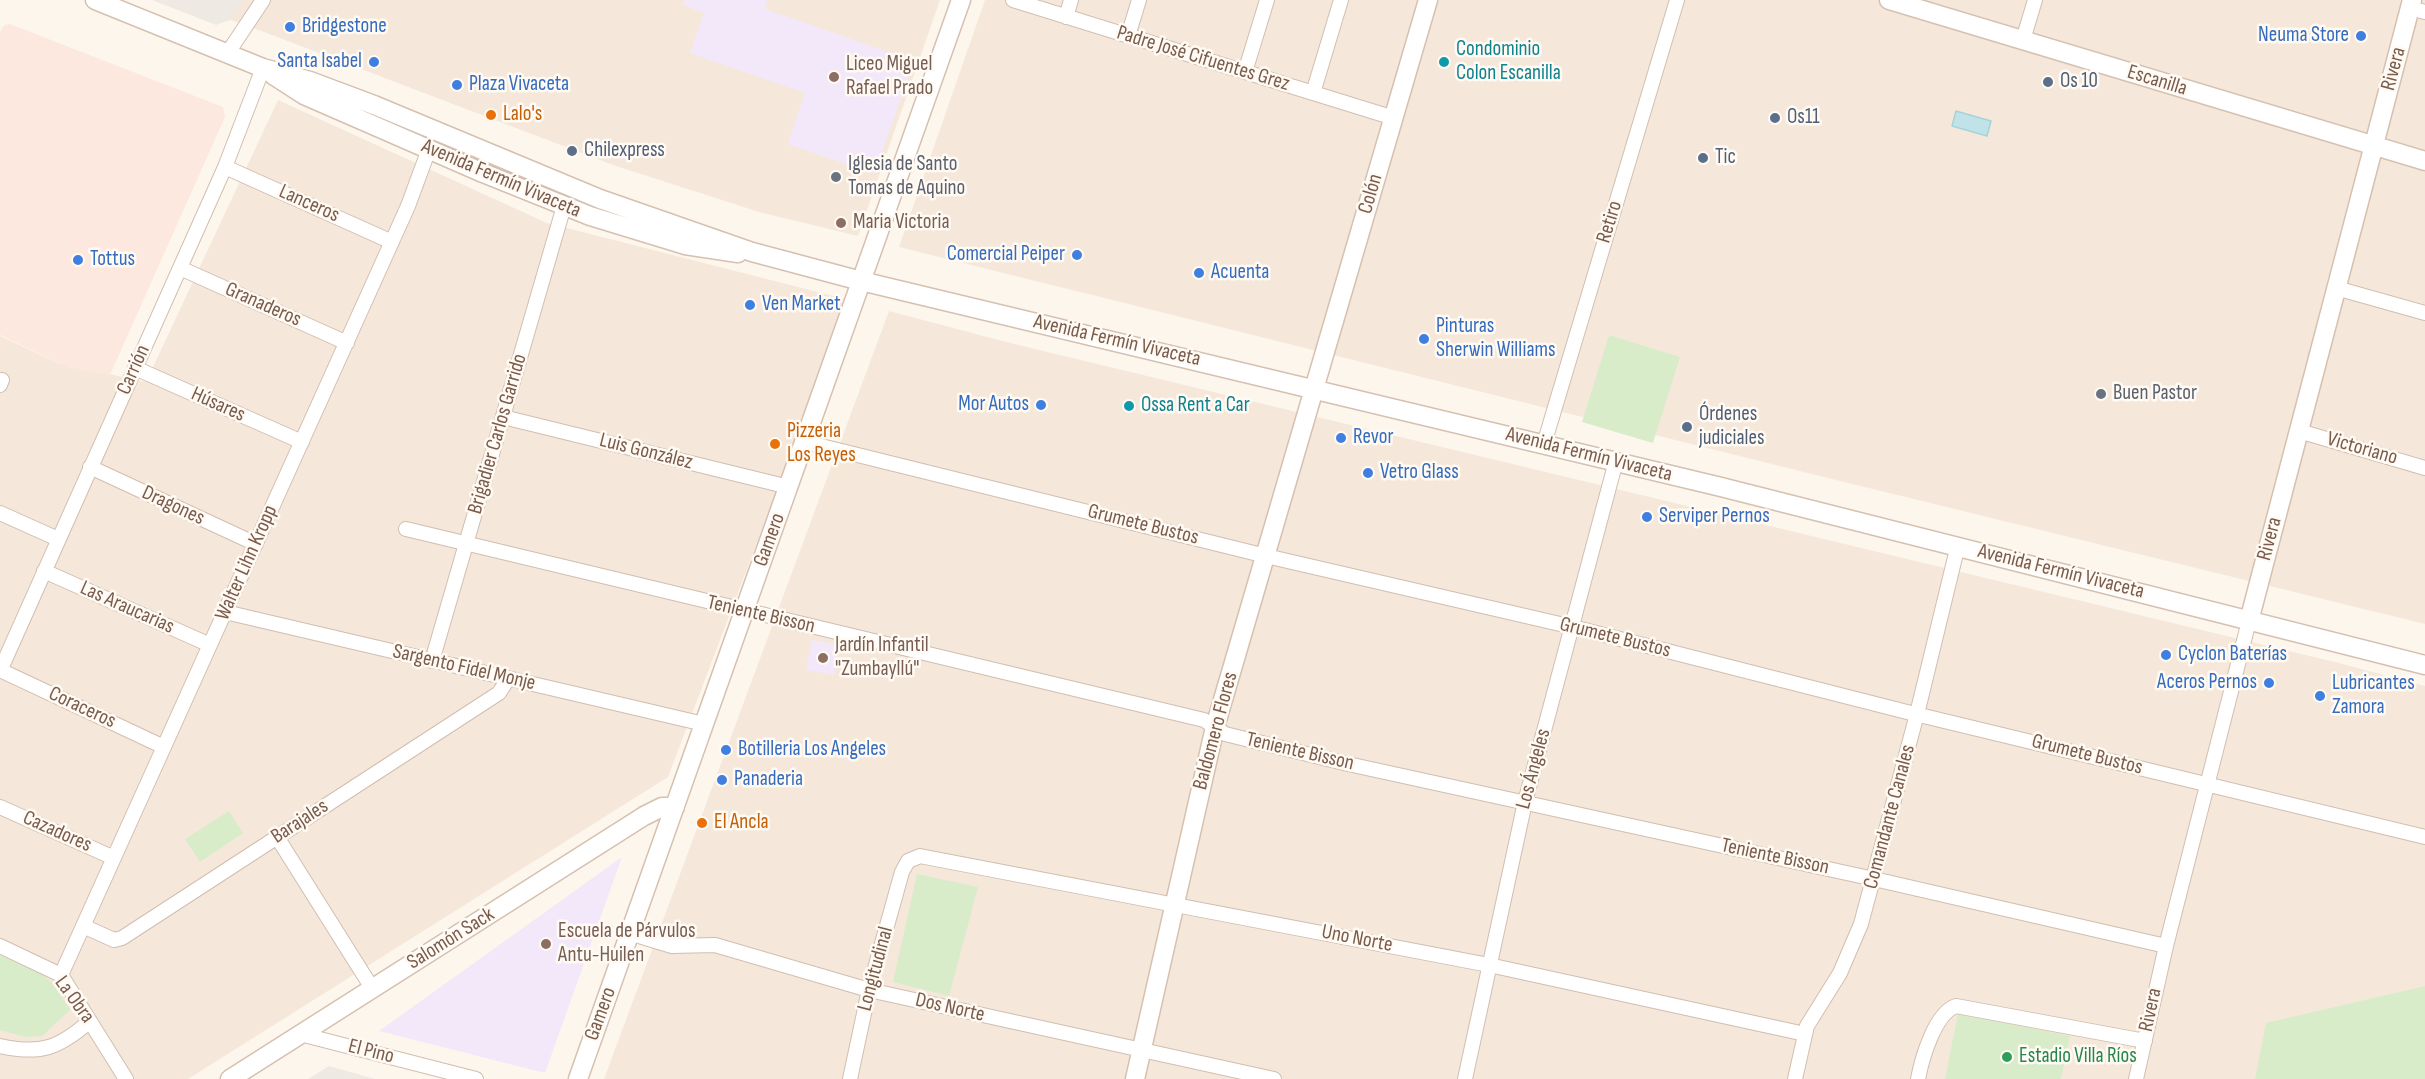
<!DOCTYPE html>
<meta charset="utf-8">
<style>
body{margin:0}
canvas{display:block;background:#fdf6ec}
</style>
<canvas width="2425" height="1079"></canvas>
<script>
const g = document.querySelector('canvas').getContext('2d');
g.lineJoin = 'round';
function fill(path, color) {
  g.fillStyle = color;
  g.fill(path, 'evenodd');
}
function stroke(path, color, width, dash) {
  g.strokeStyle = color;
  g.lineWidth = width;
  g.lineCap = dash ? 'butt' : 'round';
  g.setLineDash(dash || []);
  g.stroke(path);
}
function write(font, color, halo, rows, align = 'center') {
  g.font = font + ' "Sofia Sans Condensed",sans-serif';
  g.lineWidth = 5;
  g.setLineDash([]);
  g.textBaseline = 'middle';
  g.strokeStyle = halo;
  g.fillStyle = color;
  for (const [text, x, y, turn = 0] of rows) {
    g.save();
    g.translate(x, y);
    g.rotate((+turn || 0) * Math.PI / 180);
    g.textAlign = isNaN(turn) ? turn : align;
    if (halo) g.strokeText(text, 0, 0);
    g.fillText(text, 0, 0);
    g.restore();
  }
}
fill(new Path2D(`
 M172,0H940L858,236L759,212L613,165L243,24Z
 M985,0H2425V624L1836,480L899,247Z
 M278,100L547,223L849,300L668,777L188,1079H0V336L58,363L146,382Z
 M889,311L1006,342L2343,664L2425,686V1079H604Z`), '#f5e8da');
fill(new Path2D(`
 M10,24L223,107L225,117L110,375L67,367L0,335V32L4,25Z`), '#fde8e0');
fill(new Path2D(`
 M152,0H243L230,20L216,25Z
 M329,1066L375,1079H308Z`), '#efe9e4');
fill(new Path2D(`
 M685,0H767L765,9L914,61L874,174L788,144L805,93L690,53L704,13L683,5Z
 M812,640L839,645L834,675L806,670Z
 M622,857L545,1073L379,1031Z`), '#f3e8fa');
fill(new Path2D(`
 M1609,335L1680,357L1653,443L1582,422Z
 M229,811L243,833L200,862L185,839Z
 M917,874L978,887L949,996L893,982Z
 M0,954L42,974L55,986L70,1010L42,1036L25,1037L0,1030Z
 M2425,986V1079H2255L2266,1023Z
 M1958,1013L2070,1036L2061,1079H1945Z`), '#d8ecc9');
const water = new Path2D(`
 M1956,111L1991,121L1987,136L1952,126Z`);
fill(water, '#bfe3e8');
stroke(water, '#a5d3da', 1.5);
const street = new Path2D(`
 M1013,0L1394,118
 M2410,8L2425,12
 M1066,17L1071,0
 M1128,36L1139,0
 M2023,40L2035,0
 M227,54L263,0
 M1245,72L1267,0
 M1313,93L1341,0
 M225,167L392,242
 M180,268L347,343
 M2336,288L2425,313
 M135,368L302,442
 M0,385L2,380
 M503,417L789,487
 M2299,431L2425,468
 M805,442L1266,556L1573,627L1907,712L2425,837
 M1544,444L1677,0
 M90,467L256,544
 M0,513L58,539
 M406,529L1204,720L1225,734L1348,764L1874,879L2166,946
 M44,571L210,645
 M225,612L704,724
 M432,661L564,206
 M0,670L164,747
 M0,671L225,167L263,68
 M0,807L114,858
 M277,837L372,988
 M83,926L114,940L122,938L499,693L508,679
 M629,933L672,946L715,945L869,990L1274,1079
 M0,946L61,975L126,1079
 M61,975L408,206L429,149
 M300,1034L476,1079
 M0,1046C41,1055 59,1048 90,1021
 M850,1079L869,990L902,872L908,861L920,856L1489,965L1805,1034
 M1465,1079L1525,802L1616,461
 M1795,1079L1807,1026L1840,973L1861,924L1917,714L1958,545
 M1918,1079C1922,1058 1935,1013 1956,1006L2145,1041
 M2136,1079L2166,946L2249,621`);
const secondary = new Path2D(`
 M95,0L263,68L310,81L374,105L600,199L752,252L861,281L1721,487L2425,665
 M1889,0L2425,161
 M273,75L304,95L483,173L590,216L685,245L738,253
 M2249,621L2412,0
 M230,1079L644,816L662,807H675
 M578,1079L961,0
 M1135,1079L1215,727L1428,0`);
stroke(street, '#d1beb0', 16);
stroke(secondary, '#d6c0b0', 21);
stroke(street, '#fff', 14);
stroke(secondary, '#fff', 18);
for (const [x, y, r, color] of [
 [290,27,6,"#3f7fe0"],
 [2361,36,6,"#3f7fe0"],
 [374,62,6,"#3f7fe0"],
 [1444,62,6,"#0f9aa8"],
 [834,77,6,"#8d6e63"],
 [2048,82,6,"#5c6f8a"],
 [457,85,6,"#3f7fe0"],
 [491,115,6,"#e8710a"],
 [1775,118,6,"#5c6f8a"],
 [572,151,6,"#5c6f8a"],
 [1703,158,6,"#5c6f8a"],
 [836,177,6,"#6b7280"],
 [841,223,6,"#8d6e63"],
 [1077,255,6,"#3f7fe0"],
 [78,260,6,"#3f7fe0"],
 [1199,273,6,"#3f7fe0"],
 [750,305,6,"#3f7fe0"],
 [1424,339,6,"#3f7fe0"],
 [2101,394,6,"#6b7280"],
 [1041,405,6,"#3f7fe0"],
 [1129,406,6,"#0f9aa8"],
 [1687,427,6,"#5c6f8a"],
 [1341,438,6,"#3f7fe0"],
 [775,444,6,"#e8710a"],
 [1368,473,6,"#3f7fe0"],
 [1647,517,6,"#3f7fe0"],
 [2166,655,6,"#3f7fe0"],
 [823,658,6,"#8d6e63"],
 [2269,683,6,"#3f7fe0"],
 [2320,696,6,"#3f7fe0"],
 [726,750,6,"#3f7fe0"],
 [722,780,6,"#3f7fe0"],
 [702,823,6,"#e8710a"],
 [546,944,6,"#8d6e63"],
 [2007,1057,6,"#2e9e5b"]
]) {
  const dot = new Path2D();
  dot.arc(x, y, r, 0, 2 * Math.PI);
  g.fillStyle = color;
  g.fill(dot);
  stroke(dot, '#fffaf3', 2);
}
write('21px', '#366cbe', '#fffaf3', [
 ["Bridgestone",302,27],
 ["Neuma Store",2349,36,"right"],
 ["Santa Isabel",362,62,"right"],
 ["Plaza Vivaceta",469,85],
 ["Comercial Peiper",1065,255,"right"],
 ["Tottus",90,260],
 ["Acuenta",1211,273],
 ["Ven Market",762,305],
 ["Pinturas",1436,327],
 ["Sherwin Williams",1436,351],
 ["Mor Autos",1029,405,"right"],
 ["Revor",1353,438],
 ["Vetro Glass",1380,473],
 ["Serviper Pernos",1659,517],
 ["Cyclon Baterías",2178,655],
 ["Aceros Pernos",2257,683,"right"],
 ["Lubricantes",2332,684],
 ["Zamora",2332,708],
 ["Botilleria Los Angeles",738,750],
 ["Panaderia",734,780]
], 'left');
write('21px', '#0d838f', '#fffaf3', [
 ["Condominio",1456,50],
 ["Colon Escanilla",1456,74],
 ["Ossa Rent a Car",1141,406]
], 'left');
write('21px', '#7a5c4d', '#fffaf3', [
 ["Padre José Cifuentes Grez",1203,59,17],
 ["Rivera",2394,69,-75],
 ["Escanilla",2157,81,17],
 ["Avenida Fermín Vivaceta",501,179,23],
 ["Colón",1371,194,-74],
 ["Lanceros",309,204,24],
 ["Retiro",1610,222,-73],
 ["Granaderos",263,305,24],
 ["Avenida Fermín Vivaceta",1117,341,13],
 ["Carrión",134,370,-66],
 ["Húsares",218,405,24],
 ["Brigadier Carlos Garrido",498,434,-74],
 ["Victoriano",2362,449,16],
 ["Luis González",646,452,14],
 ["Avenida Fermín Vivaceta",1589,455,14],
 ["Dragones",173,506,25],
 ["Grumete Bustos",1143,525,14],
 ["Rivera",2270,539,-75],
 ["Gamero",770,540,-70],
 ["Walter Lihn Kropp",247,563,-66],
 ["Avenida Fermín Vivaceta",2061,572,14],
 ["Las Araucarias",127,608,24],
 ["Teniente Bisson",761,615,13],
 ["Grumete Bustos",1615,638,14],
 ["Sargento Fidel Monje",464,668,13],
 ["Coraceros",82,708,25],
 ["Baldomero Flores",1216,731,-75],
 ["Teniente Bisson",1300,752,13],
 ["Grumete Bustos",2087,755,14],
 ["Los Ángeles",1534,769,-75],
 ["Comandante Canales",1890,817,-75],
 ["Barajales",300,822,-33],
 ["Cazadores",57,832,24],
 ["Teniente Bisson",1775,857,12],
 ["Salomón Sack",451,939,-32],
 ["Uno Norte",1357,939,11],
 ["Longitudinal",876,969,-75],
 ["La Obra",74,1000,54],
 ["Dos Norte",950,1008,13],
 ["Rivera",2151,1010,-78],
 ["Gamero",601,1014,-70],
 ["El Pino",371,1052,14]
]);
write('21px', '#785e54', '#fffaf3', [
 ["Liceo Miguel",846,65],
 ["Rafael Prado",846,89],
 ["Maria Victoria",853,223],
 ["Jardín Infantil",835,646],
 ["\"Zumbayllú\"",835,670],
 ["Escuela de Párvulos",558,932],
 ["Antu-Huilen",558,956]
], 'left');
write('21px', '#4e5e75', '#fffaf3', [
 ["Os 10",2060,82],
 ["Os11",1787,118],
 ["Chilexpress",584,151],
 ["Tic",1715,158],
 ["Órdenes",1699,415],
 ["judiciales",1699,439]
], 'left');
write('21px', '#c56008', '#fffaf3', [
 ["Lalo's",503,115],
 ["Pizzeria",787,432],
 ["Los Reyes",787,456],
 ["El Ancla",714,823]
], 'left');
write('21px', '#5b616d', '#fffaf3', [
 ["Iglesia de Santo",848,165],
 ["Tomas de Aquino",848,189],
 ["Buen Pastor",2113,394]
], 'left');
write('21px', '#27864d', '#fffaf3', [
 ["Estadio Villa Ríos",2019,1057]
], 'left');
</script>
